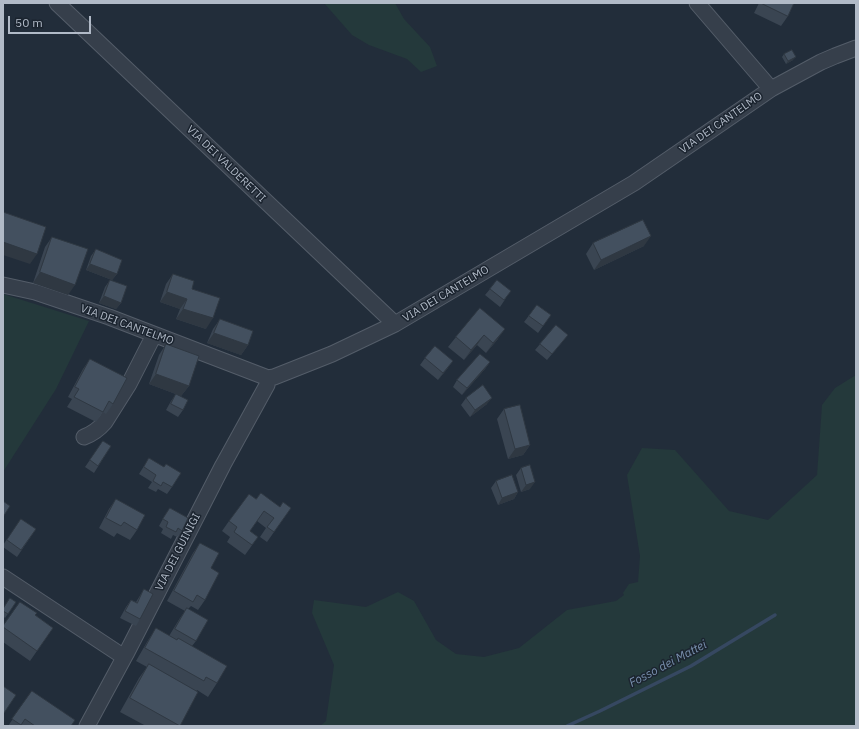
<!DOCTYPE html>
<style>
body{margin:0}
#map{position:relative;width:859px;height:729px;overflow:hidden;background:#222d3a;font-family:"IBM Plex Sans",sans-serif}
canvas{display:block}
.frame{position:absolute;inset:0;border:4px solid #b1bac7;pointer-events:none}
.scale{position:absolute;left:8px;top:16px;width:83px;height:18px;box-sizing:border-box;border:2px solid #b1bac7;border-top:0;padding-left:5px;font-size:12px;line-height:14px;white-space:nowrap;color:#b1bac7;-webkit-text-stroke:3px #1b242f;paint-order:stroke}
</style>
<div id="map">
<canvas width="859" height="729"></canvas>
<div class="frame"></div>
<div class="scale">50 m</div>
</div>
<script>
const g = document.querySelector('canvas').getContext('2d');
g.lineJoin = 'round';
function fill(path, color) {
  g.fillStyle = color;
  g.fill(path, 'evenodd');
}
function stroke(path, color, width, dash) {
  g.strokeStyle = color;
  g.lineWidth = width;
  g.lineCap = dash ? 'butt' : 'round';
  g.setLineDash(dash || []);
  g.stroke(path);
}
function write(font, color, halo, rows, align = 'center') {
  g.font = font + ' "IBM Plex Sans",sans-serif';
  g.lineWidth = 3;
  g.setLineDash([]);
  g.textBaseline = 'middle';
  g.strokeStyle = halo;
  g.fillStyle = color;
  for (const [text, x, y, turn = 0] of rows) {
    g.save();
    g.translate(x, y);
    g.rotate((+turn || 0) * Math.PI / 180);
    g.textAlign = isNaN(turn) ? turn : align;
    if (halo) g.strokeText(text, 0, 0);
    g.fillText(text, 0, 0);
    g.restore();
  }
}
fill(new Path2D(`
 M324,3H395L404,19L430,47L437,66L421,72L407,59L369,45L352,35Z
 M3,294L89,321L56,389L3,472Z
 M856,375V726H320L326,721L334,665L312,613L314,600L366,607L398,592L414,601L436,640L456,654L484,657L519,648L567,610L616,601L624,595L623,593L629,584L638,582L640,556L627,475L642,448L675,450L729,511L768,520L817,475L822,405L835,388Z`), '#24393b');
stroke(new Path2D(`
 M567,726L600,711L691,666L775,615`), '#364861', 3.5);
const minor = new Path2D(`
 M57,3L395,324
 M697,3L771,89
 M3,285L35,292L109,317L268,378L274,377L332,354L395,324L634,183L771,89L821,62L835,56L856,48
 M84,437C92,434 99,429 105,422L129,384L154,335
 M3,577L124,657
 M87,726L126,654L223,465L267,385L268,378`);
stroke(minor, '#545d69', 17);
stroke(minor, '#363f4b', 15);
fill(new Path2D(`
 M759,3H794L788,16L781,26L754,13Z
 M784,54L793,60L786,64L782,57Z
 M52,237L68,295L33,283L45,247Z
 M593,243L644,246L594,270L586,254Z
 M96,249L117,274L112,280L86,270L91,256Z
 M173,274L192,289L206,329L176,319L180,309L160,302L166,284Z
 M110,280L121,303L116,309L99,303L105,287Z
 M490,289L506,298L500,307L485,295Z
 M537,305L551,315L538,333L524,322Z
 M480,308L498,339L486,353L477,345L464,360L448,347L456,337Z
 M220,319L248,345L241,355L207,343L213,329Z
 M563,341L547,360L535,350L540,344Z
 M166,344L189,386L181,396L149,384L159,355Z
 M425,358L448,368L438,380L420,365Z
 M90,359L113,404L106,414L103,412L96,422L67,407L72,399L68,397L83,369Z
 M490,362L485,369L462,395L453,387L457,380Z
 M176,394L183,410L178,417L166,410L171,401Z
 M466,398L487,404L470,417L461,405Z
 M504,409L530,445L523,455L508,459L497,419Z
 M103,441L111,446L94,473L85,467Z
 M149,458L172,487L167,494L158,489L156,492L148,488L152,482L139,474Z
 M521,468L530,489L521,492L516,475Z
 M496,481L518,492L514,499L498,505L491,488Z
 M116,499L137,530L130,540L117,533L114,537L99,528L109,509Z
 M256,499L280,507L291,508L267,542L260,537L266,528L257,521L250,531L258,537L245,555L227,542L230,537L222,531L229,521Z
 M170,508L182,531L177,537L173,535L171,539L161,533L163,529L159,526L165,515Z
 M21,519L36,529L17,557L3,547V545Z
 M200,543L211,568L205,600L198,610L191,606L188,609L196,641L192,646L217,683L208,697L197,690L179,726H146L120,712L139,678L147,667L136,661L147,642L156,628L169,636L180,618L185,611L167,601L193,553Z
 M144,589L140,619L136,626L120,618L126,607L131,600L136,602Z
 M16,602L5,618L3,616V609Z
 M35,615L53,628L30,661L3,642V626Z
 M32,691L71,726H8Z`), '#3a4552');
fill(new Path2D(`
 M796,57L793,60L786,64L788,61Z
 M651,236L644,246L594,270L601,260Z
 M3,242L37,254L30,264L3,255Z
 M90,264L117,274L112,280L86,270Z
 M40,272L75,285L68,295L33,283Z
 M167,292L187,299L180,309L160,302Z
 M104,296L121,303L116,309L99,303Z
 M183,309L213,318L206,329L176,319Z
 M505,329L498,339L486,353L493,343Z
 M214,333L248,345L241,355L207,343Z
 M484,335L477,345L464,360L471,350Z
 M453,361L448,368L438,380L443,373Z
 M490,362L485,369L462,395L467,388Z
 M156,374L189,386L181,396L149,384Z
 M492,398L487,404L470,417L475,410Z
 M530,445L523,455L508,459L515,449Z
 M535,482L530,489L521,492L526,485Z
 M518,492L514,499L498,505L502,498Z`), '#2f3842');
const building = new Path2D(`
 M761,3H794L788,16Z
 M792,50L796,57L788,61L784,54Z
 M3,212L46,227L37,254L3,242Z
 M643,220L651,236L601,260L593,243Z
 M52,237L88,249L75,285L40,272Z
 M96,249L122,260L117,274L90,264Z
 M173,274L194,281L192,289L220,298L213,318L183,309L187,299L167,292Z
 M110,280L127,286L121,303L104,296Z
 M497,280L511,291L504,300L490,289Z
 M537,305L551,315L543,326L529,316Z
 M480,308L505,329L493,343L484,335L471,350L456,337Z
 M220,319L253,331L248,345L214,333Z
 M556,325L568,335L552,354L540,344Z
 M166,344L199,356L189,386L156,374Z
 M435,346L453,361L443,373L425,358Z
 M480,354L490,362L467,388L457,380Z
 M90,359L127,378L113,404L109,401L103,412L74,397L79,389L75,387Z
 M483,385L492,398L475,410L466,398Z
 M176,394L188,400L183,410L171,404Z
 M520,405L530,445L515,449L504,409Z
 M103,441L111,446L98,466L90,460Z
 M149,458L164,467L166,464L181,473L172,487L163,482L161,486L153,481L156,475L144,467Z
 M530,465L535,482L526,485L521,468Z
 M512,475L518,492L502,498L496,481Z
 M261,493L280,507L283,502L291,508L274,532L267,527L274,518L264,511L250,531L258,537L252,545L234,532L237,527L229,521L249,494L256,499Z
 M116,499L145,515L137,530L124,522L121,526L106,518Z
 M3,501L10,506L3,517Z
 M170,508L188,518L182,531L178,528L176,532L166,527L168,522L163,519Z
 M21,519L36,529L21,550L7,540Z
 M200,543L219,553L211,568L219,573L205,600L197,595L193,602L174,591Z
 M144,589L153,594L140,619L125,611L131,600L137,603Z
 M10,598L16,602L8,614L3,611V609Z
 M20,602L37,613L35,615L53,628L37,651L3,627V626Z
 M187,608L208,620L196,641L175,629Z
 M156,628L177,640L178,638L227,666L217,683L206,677L204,681L145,648Z
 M149,664L198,692L180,726L130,698Z
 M3,686L16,695L4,713L3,712Z
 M32,691L75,720L71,726H35L25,719L21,725L12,719Z`);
fill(building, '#43505f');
stroke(building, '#2f3842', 1);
write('11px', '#b1bac7', '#1b242f', [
 ["VIA DEI CANTELMO",721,123,-35],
 ["VIA DEI VALDERETTI",226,164,44],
 ["VIA DEI CANTELMO",446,294,-31],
 ["VIA DEI CANTELMO",127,325,20],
 ["VIA DEI GUINIGI",178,552,-63]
]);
write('italic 12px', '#7990ae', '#1b242f', [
 ["Fosso dei Mattei",668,664,-28]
]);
</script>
